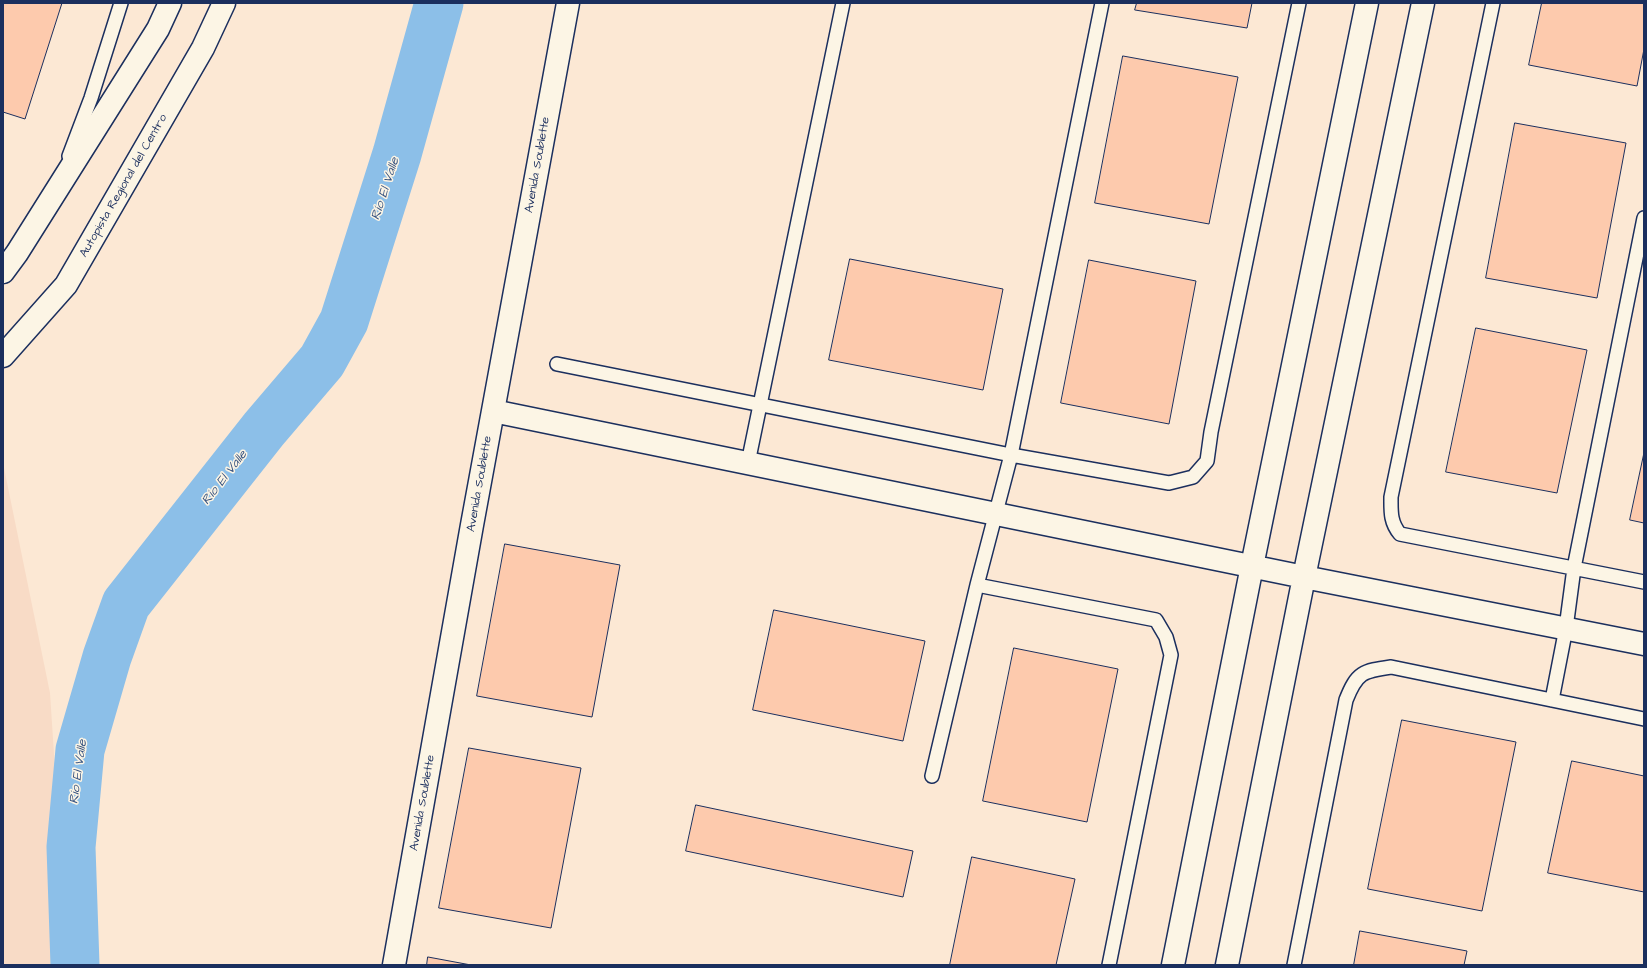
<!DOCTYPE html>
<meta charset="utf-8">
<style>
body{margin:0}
#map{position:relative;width:1647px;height:968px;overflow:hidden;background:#fce8d4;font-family:"Architects Daughter",sans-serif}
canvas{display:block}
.frame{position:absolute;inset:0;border:4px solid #1b2f5e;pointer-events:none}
</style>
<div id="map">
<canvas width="1647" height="968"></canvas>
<div class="frame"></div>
</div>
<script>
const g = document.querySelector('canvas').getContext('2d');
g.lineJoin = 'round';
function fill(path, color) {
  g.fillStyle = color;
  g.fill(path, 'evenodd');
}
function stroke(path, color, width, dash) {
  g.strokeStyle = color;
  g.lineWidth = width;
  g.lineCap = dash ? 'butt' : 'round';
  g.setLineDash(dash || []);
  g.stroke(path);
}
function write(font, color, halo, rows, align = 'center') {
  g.font = font + ' "Architects Daughter",sans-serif';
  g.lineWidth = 3;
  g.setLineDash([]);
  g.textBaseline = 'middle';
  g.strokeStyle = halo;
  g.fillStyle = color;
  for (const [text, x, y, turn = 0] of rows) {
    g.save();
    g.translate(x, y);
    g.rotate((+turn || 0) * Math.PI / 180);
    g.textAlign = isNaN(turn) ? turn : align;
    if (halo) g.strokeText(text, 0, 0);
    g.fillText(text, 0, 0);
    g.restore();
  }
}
fill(new Path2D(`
 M3,463L50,693L65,922L71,965H3Z`), '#f8dbc6');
stroke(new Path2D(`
 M75,965L71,847L80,750L107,657L126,604L264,429L322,361L344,321L397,154L439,3`), '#8cbfe8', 49);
const building = new Path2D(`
 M3,3H62L25,119L3,112Z
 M1137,3H1252L1247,28L1135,10Z
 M1542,3H1644V49L1637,86L1529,65Z
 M1123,56L1238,77L1209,224L1095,203Z
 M1515,123L1626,143L1597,298L1486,278Z
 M850,259L1003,289L983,390L829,360Z
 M1089,260L1196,281L1169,424L1061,403Z
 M1476,328L1587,350L1557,493L1446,472Z
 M1644,453V523L1630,520Z
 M505,544L620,565L592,717L477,696Z
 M774,610L925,641L903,741L753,710Z
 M1014,648L1118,669L1087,822L983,801Z
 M1402,720L1516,742L1482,911L1368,889Z
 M469,748L581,768L551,928L439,908Z
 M1572,761L1644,776V892L1548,873Z
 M696,805L913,851L903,897L686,851Z
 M972,857L1075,879L1056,965H950Z
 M1360,931L1467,951L1464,965H1354Z
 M428,957L471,965H427Z`);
fill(building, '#fdcaad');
stroke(building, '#1b2f5e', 1);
const service = new Path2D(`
 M1493,3L1391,497C1391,511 1390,522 1400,534L1644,582
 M69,156L91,98L121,3
 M557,364L1011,455L1169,483L1193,477L1207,461L1211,432L1299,3
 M748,463L843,3
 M977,585L1156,620L1166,637L1171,655L1109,965
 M1552,700L1566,628L1574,568L1644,218
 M932,776L977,585L1011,455L1102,3
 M1294,965L1346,700C1357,672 1363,671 1391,667L1644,719`);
const minor = new Path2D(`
 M493,411L1304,577L1644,644
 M394,965L472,525L568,3
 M1173,965L1252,566L1367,3
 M1227,965L1304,577L1423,3`);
const motorway = new Path2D(`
 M3,272L17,253L158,29L170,3
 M3,356L66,285L203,48L224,3`);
stroke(service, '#1b2f5e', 16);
stroke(minor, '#1b2f5e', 25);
stroke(motorway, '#1b2f5e', 25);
stroke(service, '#fcf5e5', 13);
stroke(minor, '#fcf5e5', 22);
stroke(motorway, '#fcf5e5', 22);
write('12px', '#1b2f5e', '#fcf5e5', [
 ["Avenida Soublette",538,165,-80],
 ["Autopista Regional del Centro",124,186,-60],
 ["Avenida Soublette",480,484,-80],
 ["Avenida Soublette",423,803,-80]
]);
write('italic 13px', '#375380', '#fcf5e5', [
 ["Río El Valle",386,189,-72],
 ["Río El Valle",225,478,-52],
 ["Río El Valle",79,772,-82]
]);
</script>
